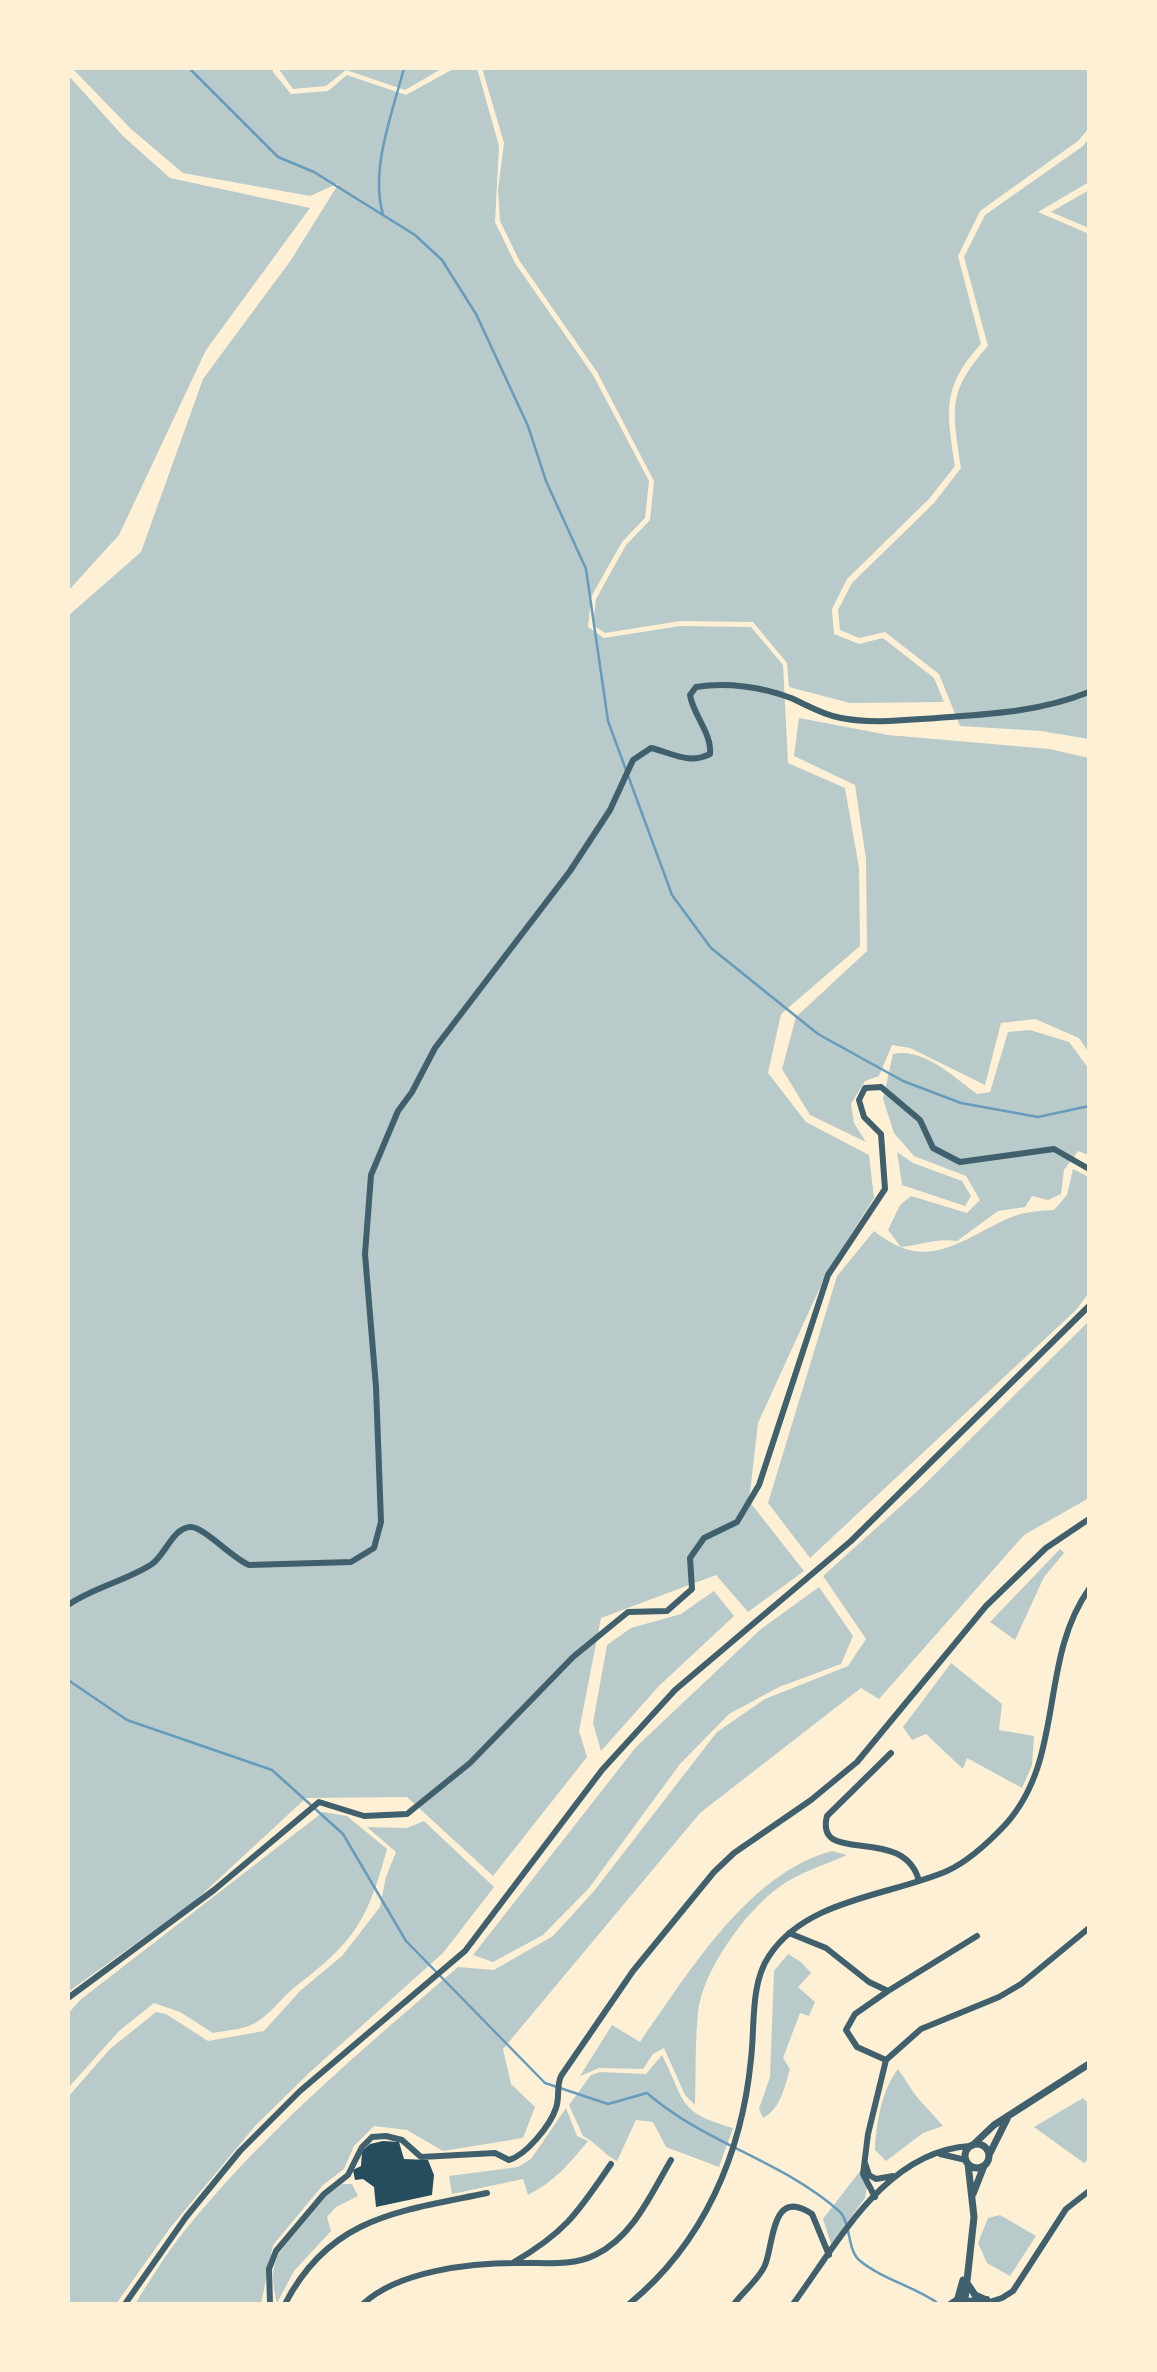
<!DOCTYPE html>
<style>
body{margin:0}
#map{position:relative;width:1157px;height:2372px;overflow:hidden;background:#fdf0d5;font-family:Barlow,sans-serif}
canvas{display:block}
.frame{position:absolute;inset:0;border:70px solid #fdf0d5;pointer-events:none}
</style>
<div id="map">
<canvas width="1157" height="2372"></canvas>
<div class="frame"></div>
</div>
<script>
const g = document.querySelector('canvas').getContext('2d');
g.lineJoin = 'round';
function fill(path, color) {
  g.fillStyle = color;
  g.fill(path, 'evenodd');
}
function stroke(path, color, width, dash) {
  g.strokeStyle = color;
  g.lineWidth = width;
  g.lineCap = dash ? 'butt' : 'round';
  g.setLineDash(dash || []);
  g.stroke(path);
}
fill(new Path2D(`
 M72,68H273V72L291,94L328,91L347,75L406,95L455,68H477L499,146L495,222L515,263L593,375L649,481L645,518L622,542L591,597L588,627L604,638L680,626L751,627L783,665L788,763L845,788L859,868L860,946L781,1014L768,1073L806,1122L869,1155L874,1198L828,1270L758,1423L749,1501L804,1571L748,1612L716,1575L601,1618L579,1731L587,1757L493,1876L407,1797L306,1798L196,1900L68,1992V616L141,552L203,379L291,260L339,183L310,196L183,173L131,129Z
 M278,68H443L405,90L346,70L326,86L293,89Z
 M482,68H1087L1089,128L1078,141L980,211L958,256L981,344C941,388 947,411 955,466L929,499L847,579L832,609L834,634L859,644L883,638L934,678L944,702L850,703L789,687L787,663L753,622L680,621L605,633L593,625L596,599L626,545L650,520L654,481L597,372L519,260L500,221L498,190L504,143Z
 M68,75L123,136L170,178L310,208L206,350L119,535L68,591Z
 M1089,138V182L1038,212L1089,234V739L1041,731L960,726L939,674L885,632L859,638L840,630L838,610L852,583L934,503L961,468C953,410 946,393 988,346L964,257L985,215L1083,146Z
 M1089,190V228L1051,212Z
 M799,718L888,735L1050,749L1089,758V1053L1079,1038L1035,1019L1001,1023L985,1085L910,1048L892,1045L879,1076L865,1081L851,1104L854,1123L866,1142L810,1115L782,1069L796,1017L867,951L866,859L855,785L794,756Z
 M1030,1030L1069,1042L1089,1069V1155L1078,1151L1064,1170L1061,1194L1048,1200L1032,1196L1025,1207L998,1211L957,1241C937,1238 921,1245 901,1247L888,1230L900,1205L911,1196L967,1213L980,1200L966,1176L914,1156L894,1133L883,1099L893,1054C923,1047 954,1077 977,1094L990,1092L1008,1032Z
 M897,1152L913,1163L962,1181L971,1196L965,1206L902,1185Z
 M1073,1169L1089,1177V1293L1075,1311L810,1558L768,1503L837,1276L874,1231C926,1273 957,1242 1007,1219C1021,1212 1038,1211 1054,1210L1067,1195Z
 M1089,1321V1498L1024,1535L879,1699L861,1688L700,1813L503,2049L511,2084L535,2107L523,2138L443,2151L407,2130L374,2126L354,2146L344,2169L323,2185L273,2245L261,2304H135C151,2279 167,2252 186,2229C266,2130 363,2049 458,1967L494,1970L553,1936L594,1891L717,1732L765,1699L848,1666L866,1639L823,1576L922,1487Z
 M1060,1549L1064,1553L1044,1577L1015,1640L990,1622Z
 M819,1587L853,1636L841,1664L779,1687L729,1714L680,1764L589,1888L543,1935L493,1962L473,1955L636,1747L761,1629Z
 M714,1591L734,1616L659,1686L601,1751L593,1723L607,1645L631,1628L681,1614Z
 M951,1663L1002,1704L999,1730L1034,1736L1032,1765L1022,1788L967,1758L963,1769L926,1734L912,1740L903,1727Z
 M323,1812L347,1816L387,1849C367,1922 355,1941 295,1987C281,1998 270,2015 255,2023C244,2030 226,2030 213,2033L180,2012L154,2003L119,2031L68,2088V2014L80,2000Z
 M424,1821L494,1887L443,1953L309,2073L256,2125L170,2228L116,2304H68V2097L110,2049L156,2012L166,2014L208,2041L264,2031L300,1991L342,1956L380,1907L386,1877L396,1852L367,1827L407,1828Z
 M832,1851L847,1855C825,1865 798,1873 779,1887C745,1912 703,1970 698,2012C695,2043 696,2074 695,2105L685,2095L664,2048L653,2054L643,2069L599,2068L580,2076L612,2025L640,2042C687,1975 748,1873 832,1851Z
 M788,1954L801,1962L811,1973L798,1987L815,2002L809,2016L800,2013L783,2058L790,2069C785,2086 780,2110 763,2118L759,2109L770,2077L774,1971Z
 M662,2055C686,2102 677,2112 733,2128L719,2167L666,2147L653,2122L636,2120L617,2161C603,2154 597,2143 583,2136L569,2105L591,2075L600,2072L646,2074Z
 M898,2069L916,2096L943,2126L923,2133L886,2161L875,2150C876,2124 882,2089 898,2069Z
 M1083,2098L1089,2104V2159L1084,2163L1034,2127Z
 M566,2108L577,2136L588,2141C570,2163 554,2182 528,2195L523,2179L452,2194L449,2176L518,2167L531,2159Z
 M860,2171L867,2187L865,2198L831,2244L823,2219Z
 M342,2184H352L358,2196L336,2207L327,2217L331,2231L294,2271L277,2303C273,2285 270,2270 279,2253L329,2193Z
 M1000,2215L1036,2236L1010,2276L987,2263L978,2243L988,2218Z`), '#b9caca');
stroke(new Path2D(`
 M189,68L278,157L314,172L415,235L442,260L476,314L528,426L546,481L586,569L608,721L672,895L711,948L818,1034L903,1081L961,1103L1038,1117L1089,1106
 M383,215C370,168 392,115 404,68
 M68,1680L127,1720L272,1770L343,1834L406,1941L545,2083L608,2104L647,2093C704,2143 783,2161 839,2211C851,2222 847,2249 859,2260C883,2280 914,2286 939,2304`), '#669bbc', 2.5);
fill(new Path2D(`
 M383,2141L399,2142L404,2159L428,2160L434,2175L432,2195L376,2207L374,2187L363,2179L355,2180L353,2170L361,2166L362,2151L370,2144Z`), '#264d5e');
stroke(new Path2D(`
 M68,1605C94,1587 126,1581 152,1564C165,1555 173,1528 190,1527C203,1526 232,1558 249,1565L351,1562L374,1548L381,1522L376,1387L365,1254L371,1175L398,1111L412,1092L435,1048L570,871L610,810L633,760L651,748C673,753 688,765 710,754C712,733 693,715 690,695L696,687C727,682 762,687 791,698C807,705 823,715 841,718C872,724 905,720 937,718C990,714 1039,712 1089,692
 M891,1753L827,1816C814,1867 904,1823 919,1881
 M789,1933L826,1948L869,1982L888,1991L977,1936
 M68,1998L214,1890L319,1802L364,1816L407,1814L470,1763L573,1657L628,1612L667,1611L692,1589L690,1558L704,1538L737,1522L759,1485L828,1275L885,1189L881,1134L864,1117L859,1100L865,1088L881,1087L920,1120L933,1148L960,1162L1054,1149L1089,1169
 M886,2060L857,2047L846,2030L855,2014L888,1991
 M940,2154L966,2160
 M865,2163L869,2175L876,2179L893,2176
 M875,2197L863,2174L868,2134L886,2060L921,2029L999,1997L1021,1984L1089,1928
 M514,2262C566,2232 578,2212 611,2164
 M967,2301L987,2299
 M125,2304L186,2217L240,2151L300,2091L465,1951L602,1770L675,1690L851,1541L1089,1306
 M270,2304L269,2269L276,2251L324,2194L348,2175L362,2147L372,2137L386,2136L402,2140L421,2157L495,2153L509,2160C526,2155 550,2126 556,2108C560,2097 556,2087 561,2076L633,1971L714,1872L734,1853L811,1800L857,1762L986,1606L1046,1548L1089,1519
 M285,2304C330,2216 401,2211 487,2193
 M363,2304C398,2271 470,2263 516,2263C542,2262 571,2267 595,2255C633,2237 651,2194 671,2160
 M629,2304C704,2243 742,2153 751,2059C755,2027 750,1984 769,1956C806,1899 889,1896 947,1871C969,1861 988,1843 1005,1825C1066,1758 1038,1661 1089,1589
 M734,2304C743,2292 760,2278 765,2265C774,2244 771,2186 812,2214L829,2255
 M793,2304C838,2243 885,2151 970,2146
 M983,2304L1002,2298L1013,2291L1066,2209L1089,2191`), '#3f606c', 6);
stroke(new Path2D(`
 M965 2156a12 12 0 1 1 24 0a12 12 0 1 1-24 0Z
 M973,2145L994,2125L1089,2064
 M989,2155L1007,2119
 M973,2194L984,2166
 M967,2283L975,2295L984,2299
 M958,2298L963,2280
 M965,2299L974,2217L968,2164
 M951,2304L960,2298L968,2304`), '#3f606c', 7);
</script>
